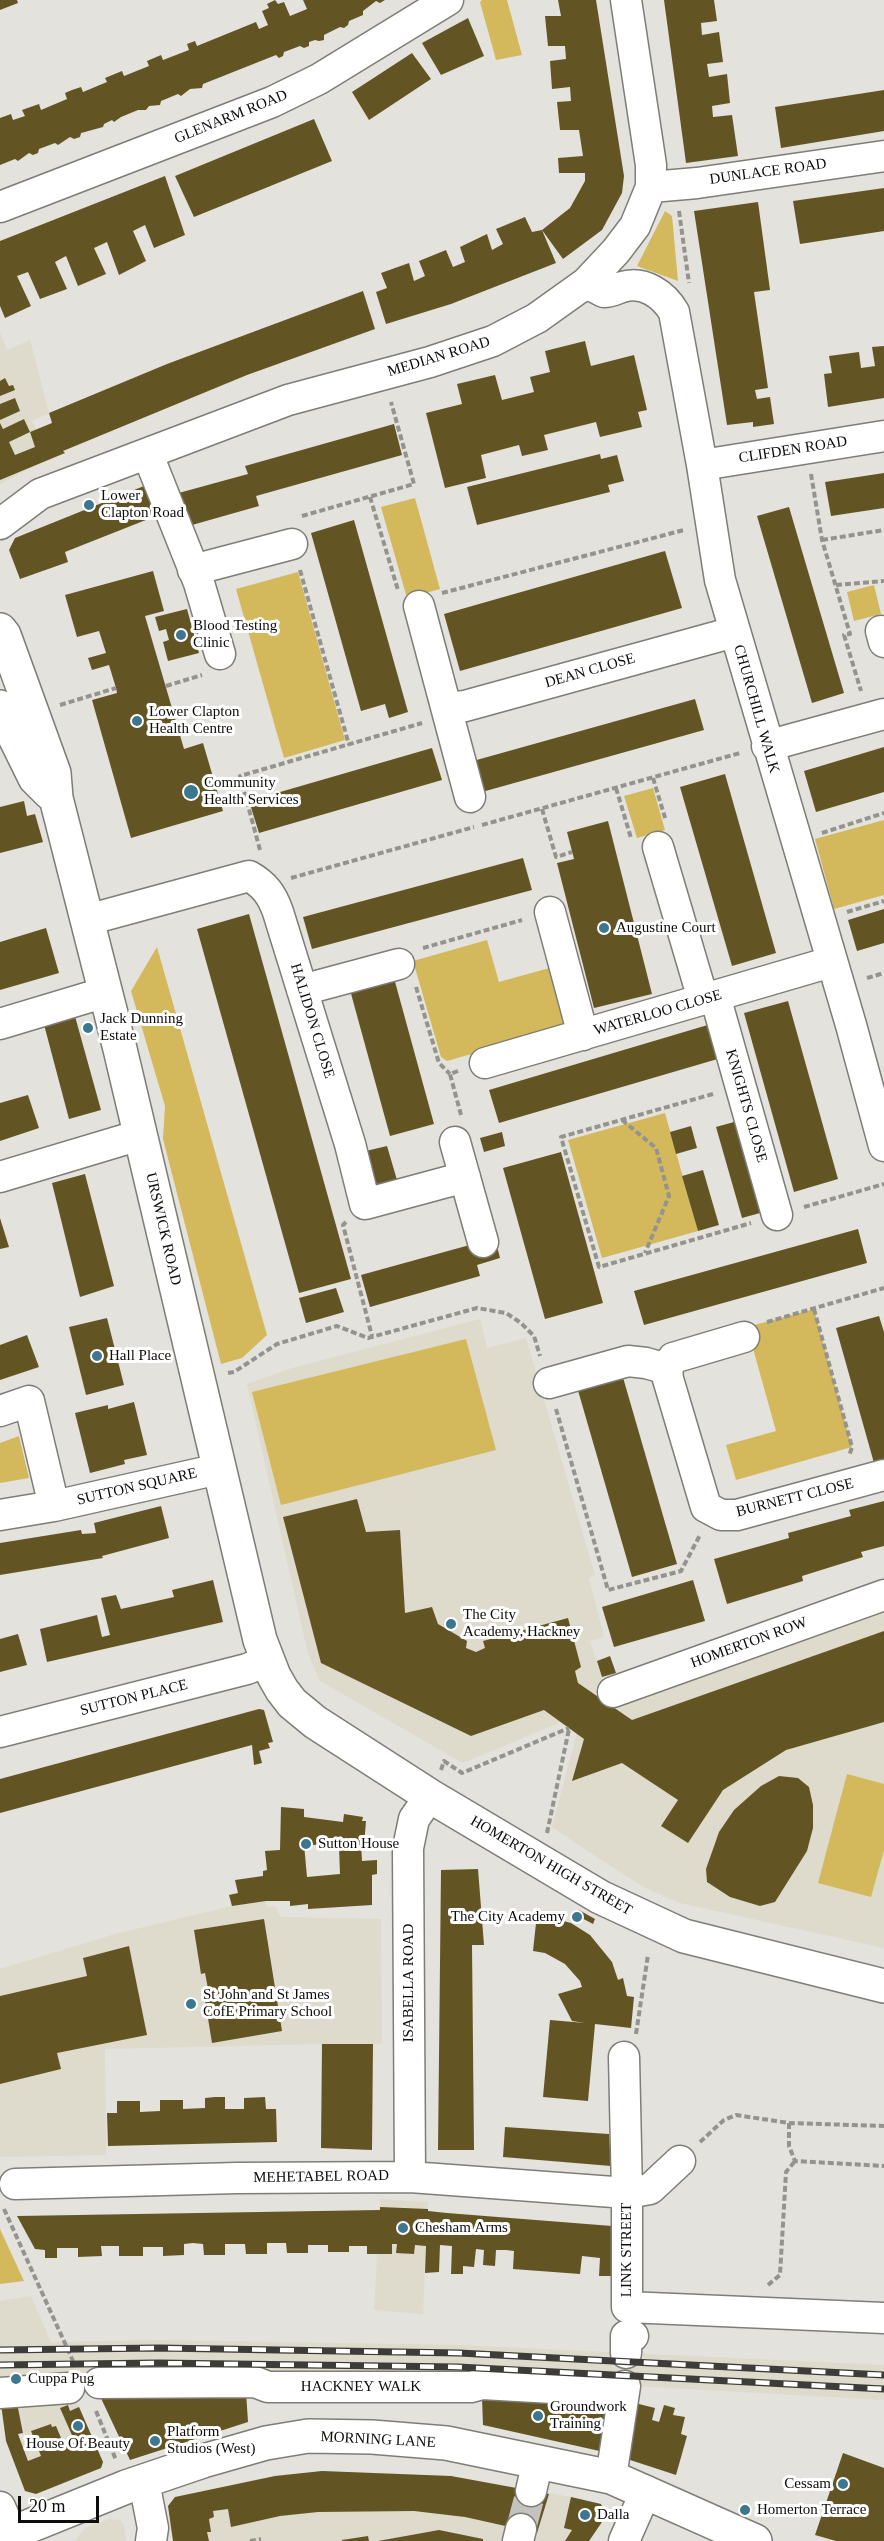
<!DOCTYPE html>
<style>
body{margin:0}
#map{position:relative;width:884px;height:2541px;overflow:hidden;background:#e4e2dc;font-family:"Times New Roman",serif}
canvas{display:block}
.scale{position:absolute;left:18px;top:2496px;width:81px;height:27px;box-sizing:border-box;border:3px solid #0e0d0b;border-top:0;padding-left:8px;font-size:18px;line-height:21px;white-space:nowrap;color:#0e0d0b;-webkit-text-stroke:4px #fff;paint-order:stroke}
</style>
<div id="map">
<canvas width="884" height="2541"></canvas>
<div class="scale">20 m</div>
</div>
<script>
const g = document.querySelector('canvas').getContext('2d');
g.lineJoin = 'round';
function fill(path, color) {
  g.fillStyle = color;
  g.fill(path, 'evenodd');
}
function stroke(path, color, width, dash) {
  g.strokeStyle = color;
  g.lineWidth = width;
  g.lineCap = dash ? 'butt' : 'round';
  g.setLineDash(dash || []);
  g.stroke(path);
}
function write(font, color, halo, rows, align = 'center') {
  g.font = font + ' "Times New Roman",serif';
  g.lineWidth = 6;
  g.setLineDash([]);
  g.textBaseline = 'middle';
  g.strokeStyle = halo;
  g.fillStyle = color;
  for (const [text, x, y, turn = 0] of rows) {
    g.save();
    g.translate(x, y);
    g.rotate((+turn || 0) * Math.PI / 180);
    g.textAlign = isNaN(turn) ? turn : align;
    if (halo) g.strokeText(text, 0, 0);
    g.fillText(text, 0, 0);
    g.restore();
  }
}
fill(new Path2D(`
 M0,332L7,350L30,340L49,413L32,421L36,429L30,432L41,462L0,484Z
 M480,1319L487,1348L526,1338L595,1575L589,1578L604,1637L590,1641L602,1677L594,1694L614,1707L884,1612V1948L680,1903L645,1888L586,1850L552,1827L577,1733L561,1722L463,1763L320,1681L308,1654L247,1384L292,1368Z
 M266,1901L267,1907L275,1906L281,1917L381,1919L382,2044H322L105,2049L106,2155L0,2157V1969L115,1934L232,1906Z
 M380,2199L428,2202L423,2314L374,2310Z
 M31,2296L51,2342L159,2340L459,2345L884,2365V2400L634,2386L158,2374L66,2376L0,2381V2301Z
 M76,2399L103,2462L101,2468L36,2494L25,2491L9,2448L26,2440L17,2403Z
 M322,2471L451,2476L571,2497L601,2504L603,2509L602,2522L589,2541H173L168,2506L175,2497L275,2476Z
 M110,2519L120,2520L124,2526L126,2541H75L85,2528Z`), '#dedacc');
fill(new Path2D(`
 M482,0H507L522,55L496,60L480,2Z
 M665,211L672,216L678,281L637,266Z
 M415,498L440,589L407,598L381,507Z
 M298,572L345,740L284,758L236,589Z
 M874,585L881,614L854,621L847,592Z
 M653,788L665,830L637,838L624,796Z
 M884,820V895L834,909L815,839Z
 M487,940L499,982L553,967L570,1026L447,1061L441,1057L413,961Z
 M157,947L267,1335L242,1358L221,1364L163,1139L165,1106L131,991Z
 M665,1113L698,1231L602,1258L568,1140Z
 M814,1309L852,1447L736,1480L726,1445L776,1431L747,1327Z
 M466,1339L496,1450L281,1505L252,1392Z
 M19,1436L29,1478L0,1483V1443Z
 M847,1774L884,1784V1850L871,1897L818,1883Z
 M0,2229L24,2281L0,2284Z`), '#d3b95b');
fill(new Path2D(`
 M0,0H17L18,3L0,10Z
 M275,0L278,4L284,2L290,16L307,9L303,0H385L380,3L376,1L363,11V15L349,21L348,25L344,28L340,27L324,35V40L319,41L315,40L309,42V46L304,48L300,46L284,52L283,56L279,58L276,55L271,57L203,84L202,88L190,89L181,96L178,94L161,101L160,105L149,106L146,110H138L121,117L114,122L112,120L104,124L103,127L81,133L80,137L74,139L70,137L58,145L55,143L39,149L38,153L33,155L29,153L18,161L15,159L0,165V118L11,114L13,120L25,116L22,110L39,104L41,110L67,99L65,93L72,90L81,87L83,92L107,82L105,78L122,71L124,76L149,66L147,61L161,55L163,60L189,50L187,44L195,41L197,46L256,22L259,29L268,25L262,11L269,8L267,4Z
 M558,0H596L624,176L622,193L602,230L563,259L542,230L556,263L451,304L386,324L376,292L387,288L381,273L409,263L414,281L425,276L419,261L446,250L453,267L465,262L460,247L487,234L492,250L503,244L496,229L525,217L532,232L542,230L570,208L585,181V173H559L558,158L583,156L579,130H560L557,102L571,101L570,87L552,89L550,61L566,59L565,46H548L545,16H561Z
 M664,0H714L717,21L701,23L702,35L719,32L723,62L707,64L709,77L727,74L730,103L712,106L713,117L732,115L738,156L686,163Z
 M468,18L484,56L441,75L422,43Z
 M412,53L431,79L369,120L352,92Z
 M884,90V131L781,148L775,107Z
 M314,119L332,161L194,217L175,176Z
 M165,176L185,235L154,248L145,225L133,231L146,261L119,275L107,242L94,248L106,274L78,286L66,256L55,262L67,289L40,299L28,272L17,276L31,306L5,318L0,306V241Z
 M884,188V231L800,244L793,201Z
 M758,202L770,290L754,292L768,388L755,390L757,399L770,397L774,424L753,427V422L727,425L694,211Z
 M363,291L375,329L247,375L63,451L65,453L0,480V423L3,429L24,419L30,432L52,423L49,413L167,364ZM30,432L35,447L15,455L9,442Z
 M585,341L591,366L634,355L647,410L638,412L642,427L600,437L596,422L544,435L548,450L522,456L519,445L481,455L486,478L445,488L426,413L462,404L457,384L495,375L502,400L534,392L530,377L550,372L545,351Z
 M884,346V398L828,407L824,374L832,373L829,356L859,352L861,368L875,366L872,347Z
 M5,378L9,386L13,385L15,390L0,396V381Z
 M15,398L20,411L0,420V404Z
 M394,424L402,455L256,496L259,506L185,527L175,494L248,474L245,466Z
 M600,454L601,459L617,455L624,481L608,485L610,492L477,525L467,487Z
 M884,473V508L831,516L825,482Z
 M144,486L156,516L65,552L68,562L20,579L9,550L15,538Z
 M789,507L844,693L812,703L757,516Z
 M354,520L408,712L389,718L385,704L361,711L311,533Z
 M665,551L682,608L460,671L444,614Z
 M153,571L164,611L145,616L184,749L203,743L223,811L131,838L92,700L117,693L116,688L109,665L92,670L88,658L106,653L99,631L77,637L65,595Z
 M187,609L199,653L168,661L163,642L169,640L166,629L159,631L155,617Z
 M695,699L704,730L482,792L473,761Z
 M884,747V792L816,812L804,771Z
 M432,748L442,780L259,833L249,801Z
 M725,774L776,953L732,966L680,787Z
 M24,801L27,816L35,814L43,842L0,853V807Z
 M608,821L652,994L594,1008L557,863L574,859L567,832Z
 M523,858L532,890L312,949L303,917Z
 M884,909V943L857,951L848,920Z
 M249,914L351,1279L299,1293L197,929Z
 M46,928L59,973L0,990V942Z
 M394,978L434,1124L390,1136L350,990Z
 M788,1001L838,1179L794,1192L744,1013Z
 M73,1009L101,1110L69,1119L42,1017Z
 M711,1024L721,1058L499,1123L489,1090Z
 M28,1095L39,1128L0,1141V1103Z
 M734,1122L760,1213L742,1218L716,1127Z
 M691,1126L697,1148L676,1154L670,1132Z
 M502,1132L505,1146L484,1152L480,1138Z
 M387,1146L397,1180L376,1186L366,1151Z
 M561,1152L603,1303L545,1319L503,1168Z
 M703,1170L719,1225L698,1231L682,1176Z
 M85,1174L114,1286L80,1297L52,1183Z
 M0,1218L9,1247L0,1249Z
 M858,1229L867,1263L644,1325L634,1291Z
 M495,1238L500,1258L477,1265L480,1276L370,1307L361,1275Z
 M336,1288L344,1312L306,1323L299,1298Z
 M879,1316L884,1332V1460L874,1463L836,1328Z
 M107,1318L124,1385L86,1395L69,1327Z
 M27,1335L39,1367L0,1380V1345Z
 M622,1374L677,1564L632,1577L577,1387Z
 M134,1402L147,1455L124,1460L125,1464L90,1473L75,1413L108,1405V1409Z
 M357,1499L366,1532L400,1530L405,1613L432,1607L438,1624L467,1641L466,1648L476,1652L485,1648L483,1641L568,1618L581,1667L575,1671L578,1683L632,1720L884,1631V1722L786,1750L723,1790L688,1843L661,1826L678,1800L622,1763L572,1781L584,1739L544,1710L471,1736L321,1663L283,1517Z
 M884,1501V1546L861,1552L863,1557L802,1576L803,1581L727,1604L714,1559L789,1538L788,1533L851,1516L849,1510Z
 M161,1506L169,1538L102,1556L103,1558L0,1575V1543L81,1530L82,1534L96,1533L94,1523Z
 M213,1580L223,1622L47,1662L40,1629L97,1615L102,1637L110,1635L101,1598L116,1595L121,1609L174,1597L172,1590Z
 M693,1580L705,1621L614,1647L602,1607Z
 M18,1634L27,1665L0,1672V1639Z
 M610,1656L616,1673L602,1677L597,1661Z
 M259,1709L264,1710L273,1742L268,1743L270,1748L259,1751L262,1763L254,1765L252,1745L0,1813V1779Z
 M779,1776L798,1778L809,1787L813,1805V1828L807,1851L775,1902L760,1906L730,1897L707,1882L706,1869L719,1832L734,1810L761,1786Z
 M281,1807L304,1809V1817L343,1822L344,1814L363,1817L362,1821H366L364,1845L361,1844L362,1861L377,1860V1874L372,1875V1905L308,1909V1904L290,1906V1901H266L232,1906L229,1895L238,1893L235,1880L263,1876V1871L267,1870L265,1851L280,1850ZM304,1844L339,1847L340,1874L307,1877Z
 M478,1869L484,1945H472L474,2150H438L441,1870Z
 M579,1910L595,1919L593,1924L576,1915Z
 M537,1914L571,1923L590,1935L612,1962L618,1980L623,1978L627,1996L634,1997L631,2028L595,2024L588,2101L543,2097L550,2020L585,2023L572,2021L558,1994L582,1987L580,1981L565,1964L545,1953L533,1951Z
 M264,1919L282,2031L212,2043L205,2000L210,1999L205,1973L201,1974L194,1930Z
 M129,1946L147,2035L57,2053L61,2069L0,2084V1996L87,1976L83,1958Z
 M322,2044H373L372,2150L321,2148Z
 M215,2097H225V2109H244V2098L265,2097L266,2109H276L277,2142L108,2146L107,2113H117V2101H140V2112L160,2111V2100H183V2109L205,2108V2098Z
 M505,2127L609,2134L611,2166L503,2157Z
 M380,2207L428,2209V2211L447,2213L612,2226V2276H599L600,2258L582,2256L580,2274L513,2269L514,2251L506,2250H496L495,2266L483,2265L484,2250L476,2249L474,2267L463,2266V2274H451L452,2246L440,2245L439,2272L425,2273L426,2246L415,2245L414,2254L396,2253L397,2244H392V2254H367V2246H349V2252H328V2245H308V2253H287L286,2243H267V2254H246L245,2244H225V2255H204L203,2244L193,2243L184,2244V2255L163,2256V2247H143V2256H119V2246H101L102,2256L78,2257V2248H57V2258H45V2250L35,2249L17,2216L380,2210Z
 M246,2392L248,2422L130,2460L99,2394Z
 M482,2398L607,2403L604,2452L483,2425Z
 M17,2403L23,2433L18,2434L28,2461L41,2456L31,2431L51,2424L52,2427L56,2426L64,2445L75,2442L60,2408L68,2405L70,2411L79,2407L103,2462L101,2468L36,2494L25,2491L6,2441L1,2404Z
 M635,2403L655,2408L652,2420L659,2422L664,2405L675,2408L673,2415L685,2417L681,2434L687,2436L676,2475L624,2458Z
 M843,2453L884,2468V2541H836L815,2535Z
 M322,2471L451,2476L549,2494L537,2533L465,2517L414,2511L318,2512L280,2516L231,2527L228,2509L213,2511L214,2517L209,2519L211,2532H207L209,2541H173L168,2506L175,2497L275,2476Z
 M571,2497L601,2504L603,2509L602,2522L589,2541H565L572,2530L564,2528Z
 M439,2530L483,2539V2541H378Z
 M368,2536L369,2541H342V2540Z`), '#635523');
stroke(new Path2D(`
 M521,2529L531,2491`), '#c4c2bd', 30, [30, 15]);
const minor = new Path2D(`
 M651,187L697,183L884,156
 M0,207L272,102L319,79L448,0
 M586,283L604,292C611,292 616,289 622,287C644,280 664,295 674,312L702,465L720,580L851,1025L884,1146
 M148,455L199,583L220,654
 M702,465L884,436
 M0,524L40,494L288,400L430,362L493,341L537,318L586,283L616,251L635,226L651,187V165L626,0
 M193,570L292,544
 M419,606L470,797
 M881,631L884,642
 M447,708L465,706L734,632
 M767,746L884,714
 M658,847L703,999
 M550,912L583,1035
 M87,920L249,876C265,885 272,895 278,912L350,1144L365,1204L465,1177
 M302,990L399,964
 M715,996L777,1215
 M0,1024L106,992
 M485,1063L831,962
 M455,1142L483,1242
 M0,1177L140,1135
 M744,1337L673,1358L667,1369L668,1379L706,1507L721,1515H737L884,1475
 M549,1383L628,1361L646,1363L667,1369
 M0,1411L29,1401L54,1506
 M0,1515L54,1506L219,1469
 M613,1692L884,1595
 M0,1732L247,1669L267,1661
 M624,2057L627,2193V2307L884,2318
 M410,2177L408,1848L414,1819L430,1796
 M15,2184L237,2178L410,2177L627,2193L650,2189L680,2161
 M626,2353V2336H633
 M99,2383L255,2382L268,2387H471L482,2384L624,2392
 M0,2393L69,2388
 M611,2477L625,2386
 M144,2482L153,2528L151,2541
 M531,2491L538,2461
 M0,2507L11,2532
 M518,2541L521,2529
 M624,2541L646,2491`);
const major = new Path2D(`
 M0,2538L126,2487L203,2461L266,2443L308,2436L372,2437L446,2443L611,2477L755,2541`);
const highway = new Path2D(`
 M0,630L4,635L54,773L56,798L120,1049L260,1640L274,1676L282,1690L292,1703L315,1722L430,1796L600,1897L684,1936L884,1986
 M0,707L35,778L50,793`);
stroke(minor, '#7e7d77', 33);
stroke(major, '#7e7d77', 36);
stroke(highway, '#7e7d77', 36);
stroke(new Path2D(`
 M679,211L689,283
 M811,474L822,540L850,634L844,635L861,691
 M370,497L398,590
 M302,516L414,484L391,402
 M822,540L884,530
 M300,570L349,745
 M836,585L884,581
 M442,593L684,530
 M166,686L202,675
 M60,705L116,688
 M653,778L666,821
 M616,788L631,838
 M542,809L556,857L572,852
 M482,825L740,753
 M822,833L884,813
 M260,850L240,776L422,723
 M291,878L474,827
 M847,912L884,901
 M423,948L522,920
 M867,978L884,973
 M416,987L439,1063L450,1074
 M458,1071L450,1074L461,1115
 M713,1094L561,1137L599,1267L751,1223
 M622,1120L656,1148L669,1196L645,1253
 M804,1207L884,1184
 M346,1222L343,1225L372,1336
 M814,1309L852,1447L849,1456
 M767,1322L884,1288
 M228,1373L234,1372L277,1344L337,1326L368,1338L477,1308L506,1313L521,1323L534,1336L540,1356
 M556,1409L608,1590L681,1571L700,1535
 M441,1770L444,1761L462,1773L569,1728
 M547,1833L569,1729
 M636,2034L648,1955
 M789,2123V2146L795,2161L884,2166
 M700,2142L724,2120L736,2115L789,2123L884,2126
 M4,2209L73,2361
 M768,2285L780,2275L786,2172L795,2161
 M96,2411L116,2460
 M250,2541L261,2539`), '#94938e', 4, [6, 3]);
stroke(minor, '#fff', 30);
stroke(major, '#fff', 33);
stroke(highway, '#fff', 33);
const rail = new Path2D(`
 M0,2350L159,2348L459,2353L884,2375
 M0,2365L158,2363L458,2367L884,2389`);
stroke(rail, '#3d3c39', 7);
stroke(rail, '#fff', 4.5, [14]);
for (const [x, y, r, color] of [
 [89,505,6,"#3c778f"],
 [181,635,6,"#3c778f"],
 [137,721,6,"#3c778f"],
 [191,792,8,"#3c778f"],
 [604,928,6,"#3c778f"],
 [88,1028,6,"#3c778f"],
 [97,1356,6,"#3c778f"],
 [451,1624,6,"#3c778f"],
 [306,1844,6,"#3c778f"],
 [577,1917,6,"#3c778f"],
 [191,2004,6,"#3c778f"],
 [403,2228,6,"#3c778f"],
 [16,2379,6,"#3c778f"],
 [538,2416,6,"#3c778f"],
 [78,2426,6,"#3c778f"],
 [155,2441,6,"#3c778f"],
 [843,2484,6,"#3c778f"],
 [745,2510,6,"#3c778f"],
 [585,2515,6,"#3c778f"]
]) {
  const dot = new Path2D();
  dot.arc(x, y, r, 0, 2 * Math.PI);
  g.fillStyle = color;
  g.fill(dot);
  stroke(dot, '#fff', 2);
}
write('15px', '#0e0d0b', '#fff', [
 ["GLENARM ROAD",231,117,-22],
 ["DUNLACE ROAD",768,172,-8],
 ["MEDIAN ROAD",439,357,-17],
 ["CLIFDEN ROAD",793,450,-9],
 ["DEAN CLOSE",590,671,-16],
 ["CHURCHILL WALK",756,709,74],
 ["WATERLOO CLOSE",658,1013,-16],
 ["HALIDON CLOSE",312,1021,73],
 ["KNIGHTS CLOSE",746,1106,74],
 ["URSWICK ROAD",163,1229,77],
 ["SUTTON SQUARE",137,1487,-13],
 ["BURNETT CLOSE",795,1498,-14],
 ["HOMERTON ROW",749,1643,-20],
 ["SUTTON PLACE",134,1698,-14],
 ["HOMERTON HIGH STREET",551,1866,30],
 ["ISABELLA ROAD",409,1983,-90],
 ["MEHETABEL ROAD",321,2177,-1],
 ["LINK STREET",627,2250,-90],
 ["HACKNEY WALK",361,2387],
 ["MORNING LANE",378,2440,3]
]);
write('15px', '#0e0d0b', '#fff', [
 ["Lower",101,496],
 ["Clapton Road",101,513],
 ["Blood Testing",193,626],
 ["Clinic",193,643],
 ["Lower Clapton",149,712],
 ["Health Centre",149,729],
 ["Community",204,783],
 ["Health Services",204,800],
 ["Augustine Court",616,928],
 ["Jack Dunning",100,1019],
 ["Estate",100,1036],
 ["Hall Place",109,1356],
 ["The City",463,1615],
 ["Academy, Hackney",463,1632],
 ["Sutton House",318,1844],
 ["The City Academy",565,1917,"right"],
 ["St John and St James",203,1995],
 ["CofE Primary School",203,2012],
 ["Chesham Arms",415,2228],
 ["Cuppa Pug",28,2379],
 ["Groundwork",550,2407],
 ["Training",550,2424],
 ["Platform",167,2432],
 ["Studios (West)",167,2449],
 ["House Of Beauty",78,2444,"center"],
 ["Cessam",831,2484,"right"],
 ["Homerton Terrace",757,2510],
 ["Dalla",597,2515]
], 'left');
</script>
